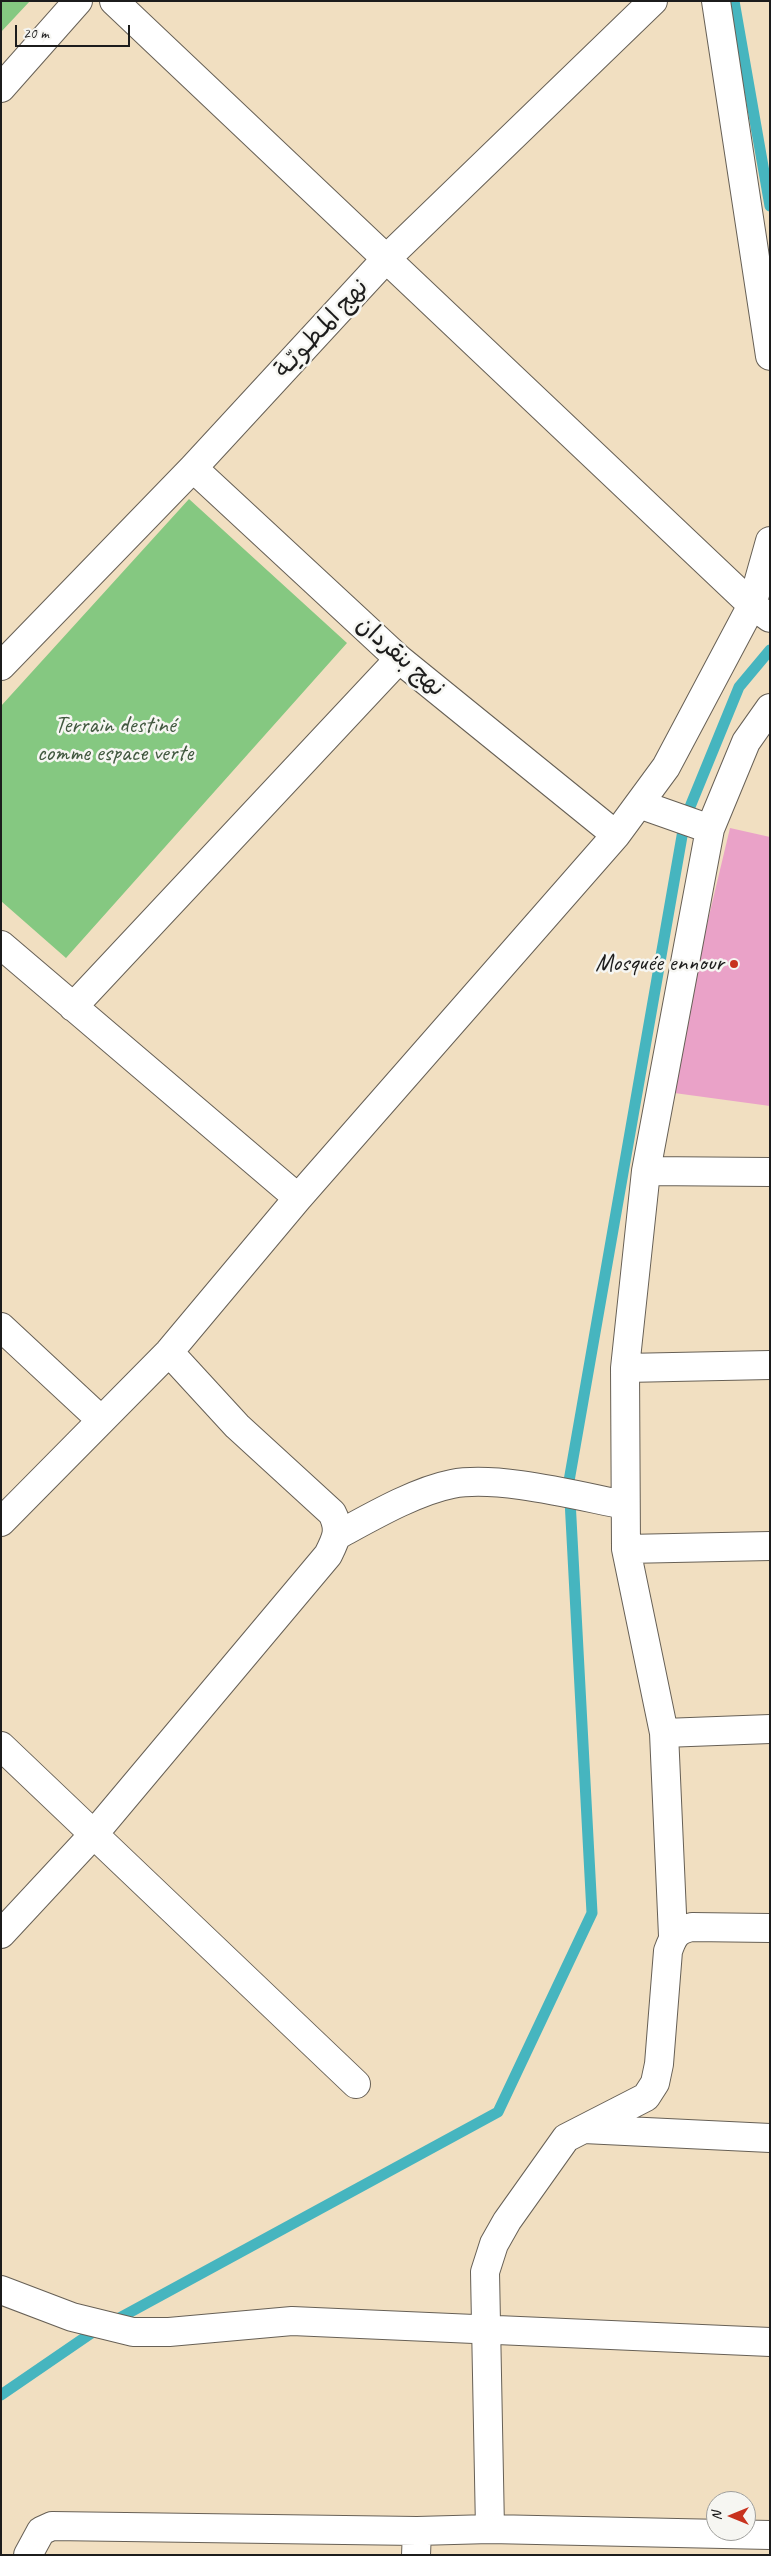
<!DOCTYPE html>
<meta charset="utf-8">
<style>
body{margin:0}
#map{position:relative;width:771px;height:2556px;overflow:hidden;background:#f1dfc1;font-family:Caveat,sans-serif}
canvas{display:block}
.frame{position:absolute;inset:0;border:2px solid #1c1c1c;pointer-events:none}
.north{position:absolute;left:706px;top:2491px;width:50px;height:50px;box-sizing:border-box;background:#f6f6f2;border:1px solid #9f9f9c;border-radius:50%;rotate:270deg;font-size:14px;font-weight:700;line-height:20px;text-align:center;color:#1c1c1c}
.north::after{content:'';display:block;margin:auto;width:18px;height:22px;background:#c8321e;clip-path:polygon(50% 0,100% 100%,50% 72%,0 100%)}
.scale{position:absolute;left:15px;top:25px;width:115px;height:22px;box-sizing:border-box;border:2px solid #1c1c1c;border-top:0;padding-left:6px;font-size:15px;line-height:18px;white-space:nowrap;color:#1c1c1c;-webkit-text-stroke:4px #f6f6f2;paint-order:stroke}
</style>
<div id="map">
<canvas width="771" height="2556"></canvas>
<div class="frame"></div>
<div class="north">N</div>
<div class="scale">20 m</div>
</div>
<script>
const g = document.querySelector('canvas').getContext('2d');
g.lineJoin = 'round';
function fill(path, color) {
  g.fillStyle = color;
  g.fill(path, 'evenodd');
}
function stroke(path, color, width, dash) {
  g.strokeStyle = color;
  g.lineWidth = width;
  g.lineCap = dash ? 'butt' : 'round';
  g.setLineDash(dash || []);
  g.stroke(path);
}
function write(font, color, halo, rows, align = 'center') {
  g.font = font + ' Caveat,"Playpen Sans Arabic",sans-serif';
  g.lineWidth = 5;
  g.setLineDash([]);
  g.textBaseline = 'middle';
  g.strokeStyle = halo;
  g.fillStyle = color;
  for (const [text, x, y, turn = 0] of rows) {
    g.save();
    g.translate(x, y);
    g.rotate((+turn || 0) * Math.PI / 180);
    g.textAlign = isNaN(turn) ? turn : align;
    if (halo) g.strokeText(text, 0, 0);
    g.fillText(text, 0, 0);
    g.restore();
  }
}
fill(new Path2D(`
 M1,1H30L1,32Z
 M189,499L347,643L66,958L1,901V706Z`), '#85c881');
stroke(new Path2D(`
 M734,1L770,206
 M1,2395L90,2334L498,2112L592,1913L569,1481L685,819L739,687L770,650`), '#46b5bf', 11);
fill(new Path2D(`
 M730,828L770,837V1106L667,1092Z`), '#eaa2c8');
const minor = new Path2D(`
 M114,1L752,605L770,618
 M716,1L770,356
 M193,468L399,659L616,835
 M1,666L193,468L385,260L653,1
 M639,804L710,829
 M1,945L298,1198
 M73,1007L399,659
 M646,1171L770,1172
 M1,1327L101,1420
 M625,1368L770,1365
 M1,1522L169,1352L298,1198L616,835L666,767L752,605L770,541
 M338,1535C371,1517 416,1491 452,1484C498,1475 578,1496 625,1505
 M626,1549L770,1546
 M664,1733L770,1729
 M1,1746L356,2084
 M1,1934L93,1835L328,1555C336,1539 341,1530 332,1513L237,1426L169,1352
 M673,1936L664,1733L626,1549L625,1368L646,1171L710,829L746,742L770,708
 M584,2129L770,2138
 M1,2290L72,2317L133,2332H169L292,2321L770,2342
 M490,2529L485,2272L494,2244L507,2221L566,2138L646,2097L655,2083L659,2064L668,1951C673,1937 676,1930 692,1927L770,1928
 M28,2555L41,2531L52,2526L417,2531L490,2529L770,2535
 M416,2555L417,2531`);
const tertiary = new Path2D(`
 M1,88L78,1`);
stroke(minor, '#676056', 30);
stroke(tertiary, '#676056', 30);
stroke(minor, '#fff', 28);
stroke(tertiary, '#fff', 28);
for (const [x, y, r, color] of [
 [734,964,5,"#c8321e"]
]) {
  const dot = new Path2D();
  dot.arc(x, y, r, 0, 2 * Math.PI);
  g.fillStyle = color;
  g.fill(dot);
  stroke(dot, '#f6f6f2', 2);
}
write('24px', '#1c1c1c', '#f6f6f2', [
 ["نهج المـطـويّـة",322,329,-47],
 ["نهج بنقردان",400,657,41]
]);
write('24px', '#41583f', '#f6f6f2', [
 ["Terrain destiné",115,726],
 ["comme espace verte",115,754]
]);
write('24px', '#1c1c1c', '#f6f6f2', [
 ["Mosquée ennour",724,964]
], 'right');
</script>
